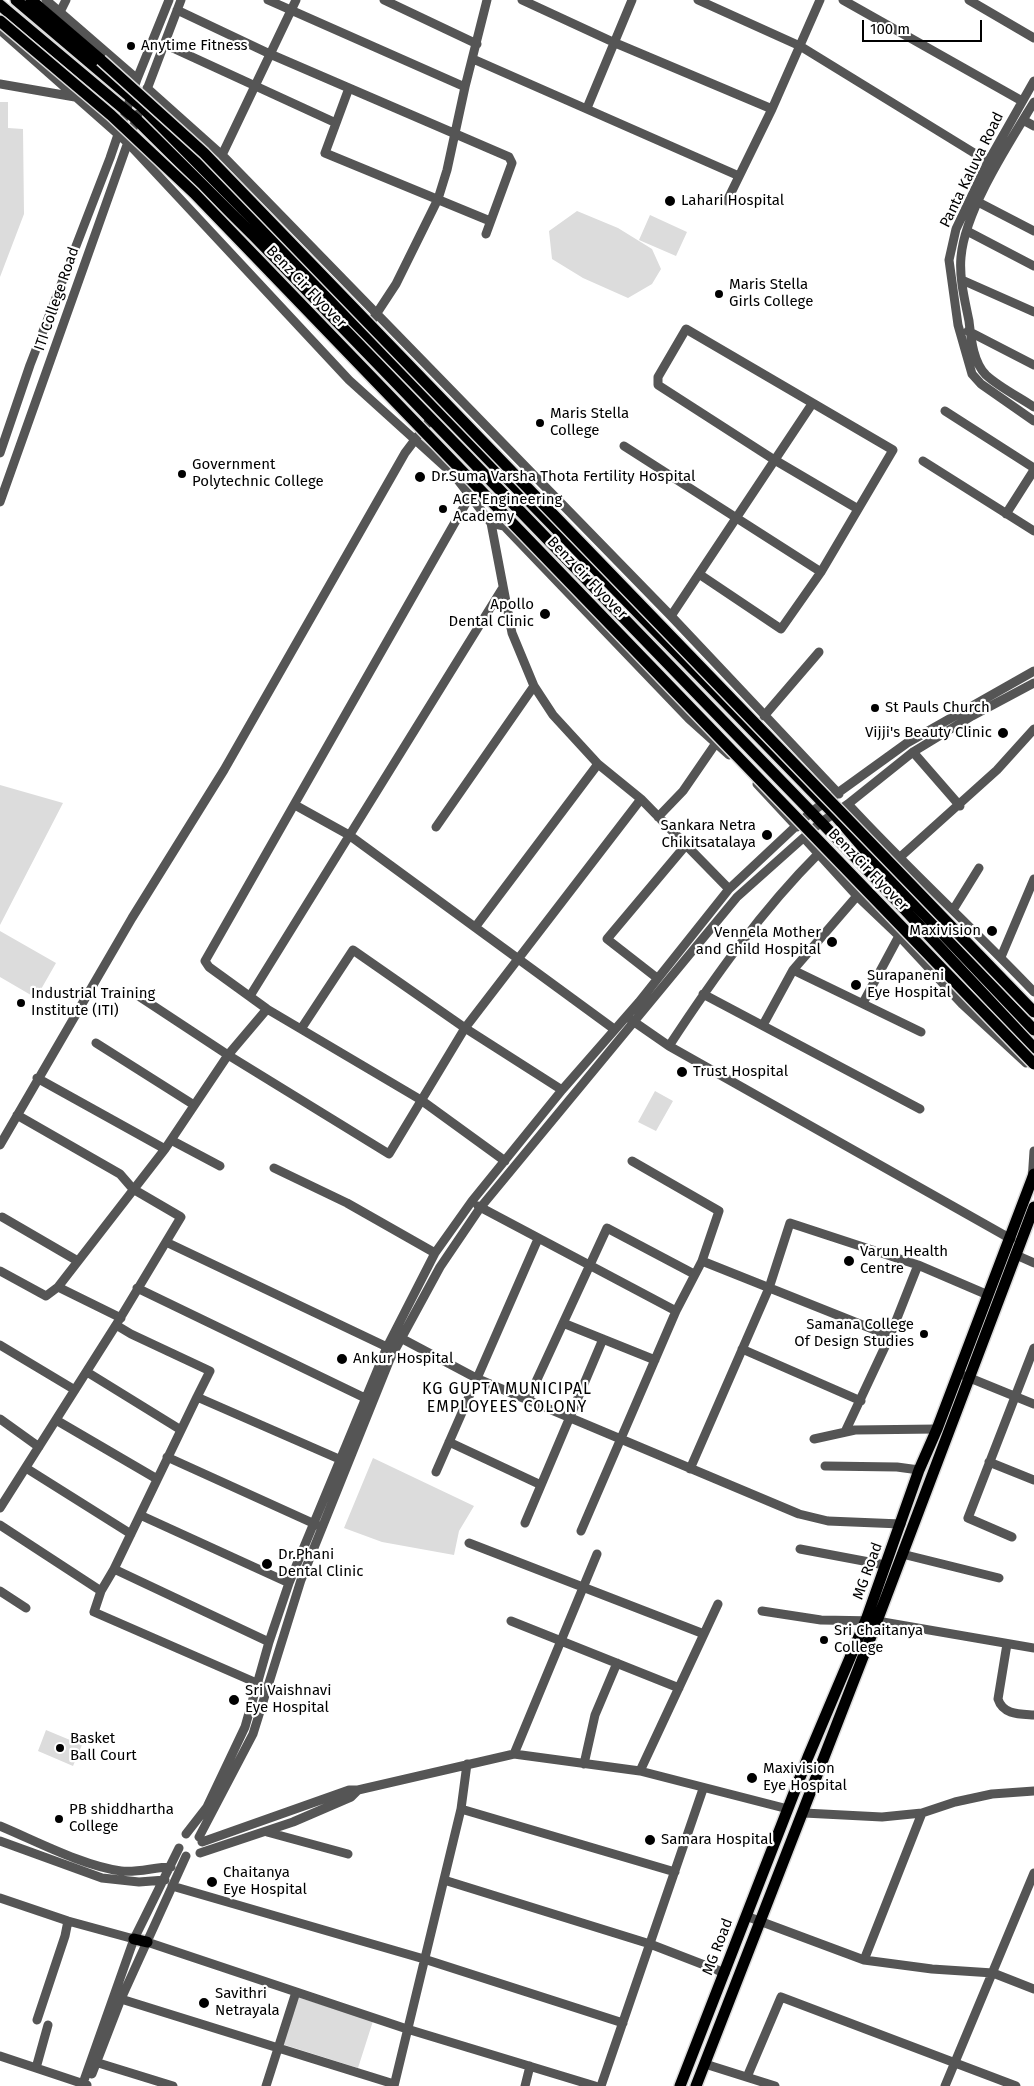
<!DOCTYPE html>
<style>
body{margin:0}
#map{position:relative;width:1034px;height:2086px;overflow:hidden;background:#fff;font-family:"Fira Sans",sans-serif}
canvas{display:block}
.scale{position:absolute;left:862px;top:20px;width:120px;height:22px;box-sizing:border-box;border:2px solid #000;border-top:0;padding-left:6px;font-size:15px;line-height:18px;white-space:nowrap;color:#000;-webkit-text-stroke:4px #fff;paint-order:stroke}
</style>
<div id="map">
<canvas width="1034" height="2086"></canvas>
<div class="scale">100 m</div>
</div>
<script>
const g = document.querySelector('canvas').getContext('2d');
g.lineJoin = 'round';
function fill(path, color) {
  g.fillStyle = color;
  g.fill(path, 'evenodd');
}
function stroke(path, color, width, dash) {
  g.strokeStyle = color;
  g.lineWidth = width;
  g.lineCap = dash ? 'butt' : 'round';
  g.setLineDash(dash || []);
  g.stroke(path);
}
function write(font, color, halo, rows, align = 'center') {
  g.font = font + ' "Fira Sans",sans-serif';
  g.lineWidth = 4.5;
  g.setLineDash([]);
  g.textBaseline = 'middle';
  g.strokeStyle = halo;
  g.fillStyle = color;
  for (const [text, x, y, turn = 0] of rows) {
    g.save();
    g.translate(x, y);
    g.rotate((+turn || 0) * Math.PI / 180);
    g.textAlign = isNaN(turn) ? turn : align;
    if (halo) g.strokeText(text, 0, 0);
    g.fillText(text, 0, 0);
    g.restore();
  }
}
fill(new Path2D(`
 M0,102H8V128L23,129L24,214L0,277Z
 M577,211L618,228L652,249L661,269L652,284L628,298L583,278L552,259L549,231Z
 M650,215L687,232L676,256L639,240Z
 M0,785L63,803L0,925Z
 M0,931L56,963L36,998L0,977Z
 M655,1091L673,1101L656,1131L638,1122Z
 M373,1458L474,1506L459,1531L454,1555L382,1542L344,1528Z
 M46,1730L82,1745L73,1766L38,1751Z
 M297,1997L373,2021L358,2068L282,2044Z`), '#dcdcdc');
const major = new Path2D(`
 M16,0L141,106L365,333L833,813L884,872L1034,1030
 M31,0L101,60
 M0,5L136,119L255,237L877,880L1034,1048
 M134,1939L147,1942
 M680,2086L808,1757L866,1620L919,1470L937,1429L1034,1174
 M696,2086L877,1621L1034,1207`);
stroke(major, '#dbdbdb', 14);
stroke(new Path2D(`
 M46,0L137,79
 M268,0L465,87
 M384,0L477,44
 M522,0L613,42L772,109
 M698,0L800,46L992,164
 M843,0L1022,101
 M969,0L1034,38
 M177,10L270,54L509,157L512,163L486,234
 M60,12L66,0
 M0,30L127,142L349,380L454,475L491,523L512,633L534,686L553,715L598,764L641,799L729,889
 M164,44L336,123
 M473,59L739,176
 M1034,81L988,162L956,229L949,260L958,325L972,374L981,384L1034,421
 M0,84L75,97
 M147,88L222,155L671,616L839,794
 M349,88L325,153L490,221
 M146,92L181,0
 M1034,102C1009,143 965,210 961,257C959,278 965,301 969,321C971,338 973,362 986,375C999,387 1019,397 1034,407
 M587,108L632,0
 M1023,120L1034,126
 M222,155L296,0
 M727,201L772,109L820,0
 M978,202L1034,231
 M967,231L1034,266
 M962,280L1034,312
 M373,319L396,284L438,199L447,170L465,87L487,0
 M968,331L1034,365
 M945,411L1034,468
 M624,446L821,572
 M0,453L30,365L110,158L137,79L169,0
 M923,461L1034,531
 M470,496L205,961L209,967L267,1009L421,1100L505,1161
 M0,502L138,114
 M1006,514L1034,470
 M491,523L504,526L689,719L729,755
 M699,574L781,629L821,572L893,450L686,329L658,377V385L773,459L858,509
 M671,616L812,404
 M764,716L819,652
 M913,752L960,806
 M757,784L797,827
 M848,804C908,869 973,928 1034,992
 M295,805L349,835L614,1029
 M658,817L683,791L716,743
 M436,827L534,686
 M804,838L857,896L899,936L962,1004L1026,1063
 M898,859L997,770L1034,729
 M953,910L979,868
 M476,926L598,764
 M1001,957L1034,879
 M793,970L921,1032
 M657,978L607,939L686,845
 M703,994L920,1109
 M137,995L228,1055L389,1154L465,1028L641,799
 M250,996L502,589
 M863,1003L899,936
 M630,1019L669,1046L1011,1239
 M763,1025L793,970L857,896
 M301,1029L353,950L465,1028L562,1090
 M96,1043L194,1105
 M669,1046C713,979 761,911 819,853
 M37,1078L165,1149
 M171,1140L220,1166
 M0,1145L132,918L224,770L405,453L430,420
 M274,1168L347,1203L435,1253
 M1032,1181L1034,1151
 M478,1206L676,1311
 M2,1217L76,1260
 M166,1242L387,1347
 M1016,1255L1034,1263
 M702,1261L890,1336
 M0,1271L46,1296L58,1287L165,1149L228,1055L267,1009
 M58,1287L121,1318
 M137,1288L365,1398
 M563,1323L655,1360
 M116,1325L131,1334L210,1371L197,1397
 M397,1336L478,1379L799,1514L828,1521L901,1524
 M0,1345L75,1390
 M742,1349L861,1401
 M87,1372L181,1430
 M965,1376L1034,1404
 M528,1399L607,1228L694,1274
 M0,1419L39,1447
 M56,1420L157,1479
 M845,1432L890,1336L918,1265
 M814,1439L855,1430L937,1429
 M449,1442L541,1485
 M167,1457L317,1525
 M989,1462L1034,1480
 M825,1466L897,1467L919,1470
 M26,1468L131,1534
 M690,1469L769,1288L790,1223L918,1265L988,1295
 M436,1472L538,1239
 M0,1508L116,1325L181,1217L133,1189L120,1174L17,1115
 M140,1515L289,1583
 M525,1523L603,1339
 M0,1525L101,1591
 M581,1531L676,1311L702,1261L719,1211L632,1161
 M1012,1537L968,1518L1034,1348
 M469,1543L704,1634
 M800,1549L885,1565
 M902,1554L999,1578
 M114,1569L269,1642
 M0,1591L26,1608
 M762,1611L821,1620L877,1621L1034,1648
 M511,1621L679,1688
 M1007,1644L998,1699C1003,1715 1020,1714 1034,1715
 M259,1684L94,1612L101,1591L114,1569L197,1397L339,1459
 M514,1754L597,1554
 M584,1764L595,1715L617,1663
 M640,1771L718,1604
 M461,1809L675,1872
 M804,1813L882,1817L922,1813L955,1802L992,1794L1034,1791
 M0,1826C36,1841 83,1866 121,1871C138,1873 154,1867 171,1867
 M267,1832L348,1854
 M186,1834L207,1807L245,1727L269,1642L289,1583L387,1347L435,1253L472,1201L562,1090L639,1002L729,889L810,813L907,743L1034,671
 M199,1837L253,1734L301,1580L390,1359L440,1267L480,1208L737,897L820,823L848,804L913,752L972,716L1034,683
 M0,1841L102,1878L139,1882L165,1880
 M202,1842L349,1790H358L514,1754L640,1771L788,1809
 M200,1853L293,1822L351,1797L358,1790
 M444,1880L650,1944L725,1973
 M172,1886L424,1959L623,2023
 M0,1898L68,1921L134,1939
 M746,1916L864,1960L932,1969L993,1973L1034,1989
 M147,1942L407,2029L595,2086
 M864,1960L922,1813
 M121,1999L394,2084
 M37,2020L65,1936L68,1921
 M0,2056L87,2085
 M92,2061L173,2086
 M705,2064L775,2086
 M36,2068L48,2025
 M92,2074L121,1999L186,1856
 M747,2077L781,1997L1016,2086
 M82,2086L134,1939L179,1848
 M266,2086L296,1992
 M394,2086L461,1809L467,1764
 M525,2086L530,2066
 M601,2086L703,1789
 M945,2086L1034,1873`), '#555', 9);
stroke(major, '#000', 11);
const majorBridge = new Path2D(`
 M0,21L111,115L194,193L1034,1064
 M101,60L204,153L1034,1012`);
stroke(majorBridge, '#dbdbdb', 14, []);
stroke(majorBridge, '#000', 11);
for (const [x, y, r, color] of [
 [131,46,5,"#000"],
 [670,201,6,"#000"],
 [719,294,5,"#000"],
 [540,423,5,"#000"],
 [182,474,5,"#000"],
 [420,477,6,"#000"],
 [443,509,5,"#000"],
 [545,614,6,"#000"],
 [875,708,5,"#000"],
 [1003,733,6,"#000"],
 [767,835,6,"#000"],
 [992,931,6,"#000"],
 [832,942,6,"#000"],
 [856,985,6,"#000"],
 [21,1003,5,"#000"],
 [682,1072,6,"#000"],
 [849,1261,6,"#000"],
 [924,1334,5,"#000"],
 [342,1359,6,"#000"],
 [267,1564,6,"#000"],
 [824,1640,5,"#000"],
 [234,1700,6,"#000"],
 [60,1748,5,"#000"],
 [752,1778,6,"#000"],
 [59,1819,5,"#000"],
 [650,1840,6,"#000"],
 [212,1882,6,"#000"],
 [204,2003,6,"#000"]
]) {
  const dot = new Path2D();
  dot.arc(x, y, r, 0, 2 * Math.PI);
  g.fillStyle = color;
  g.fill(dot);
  stroke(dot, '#fff', 2);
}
write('15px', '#000', '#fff', [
 ["Anytime Fitness",141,46],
 ["Lahari Hospital",681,201],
 ["Maris Stella",729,285],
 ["Girls College",729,302],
 ["Maris Stella",550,414],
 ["College",550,431],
 ["Government",192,465],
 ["Polytechnic College",192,482],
 ["Dr.Suma Varsha Thota Fertility Hospital",431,477],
 ["ACE Engineering",453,500],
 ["Academy",453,517],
 ["Apollo",534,605,"right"],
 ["Dental Clinic",534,622,"right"],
 ["St Pauls Church",885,708],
 ["Vijji's Beauty Clinic",992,733,"right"],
 ["Sankara Netra",756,826,"right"],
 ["Chikitsatalaya",756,843,"right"],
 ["Maxivision",981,931,"right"],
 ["Vennela Mother",821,933,"right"],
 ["and Child Hospital",821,950,"right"],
 ["Surapaneni",867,976],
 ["Eye Hospital",867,993],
 ["Industrial Training",31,994],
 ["Institute (ITI)",31,1011],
 ["Trust Hospital",693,1072],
 ["Varun Health",860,1252],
 ["Centre",860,1269],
 ["Samana College",914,1325,"right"],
 ["Of Design Studies",914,1342,"right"],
 ["Ankur Hospital",353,1359],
 ["Dr.Phani",278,1555],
 ["Dental Clinic",278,1572],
 ["Sri Chaitanya",834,1631],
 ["College",834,1648],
 ["Sri Vaishnavi",245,1691],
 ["Eye Hospital",245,1708],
 ["Basket",70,1739],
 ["Ball Court",70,1756],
 ["Maxivision",763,1769],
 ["Eye Hospital",763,1786],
 ["PB shiddhartha",69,1810],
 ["College",69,1827],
 ["Samara Hospital",661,1840],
 ["Chaitanya",223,1873],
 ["Eye Hospital",223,1890],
 ["Savithri",215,1994],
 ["Netrayala",215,2011]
], 'left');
write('15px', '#000', '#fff', [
 ["Panta Kaluva Road",972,170,-64],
 ["Benz Cir Flyover",306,287,46],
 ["ITI College Road",57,299,-71],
 ["Benz Cir Flyover",587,578,46],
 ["Benz Cir Flyover",868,870,46],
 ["MG Road",868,1571,-70],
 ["MG Road",718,1947,-69]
]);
g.letterSpacing = '1px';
write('16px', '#000', '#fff', [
 ["KG GUPTA MUNICIPAL",507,1390],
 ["EMPLOYEES COLONY",507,1408]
]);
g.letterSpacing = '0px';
</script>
